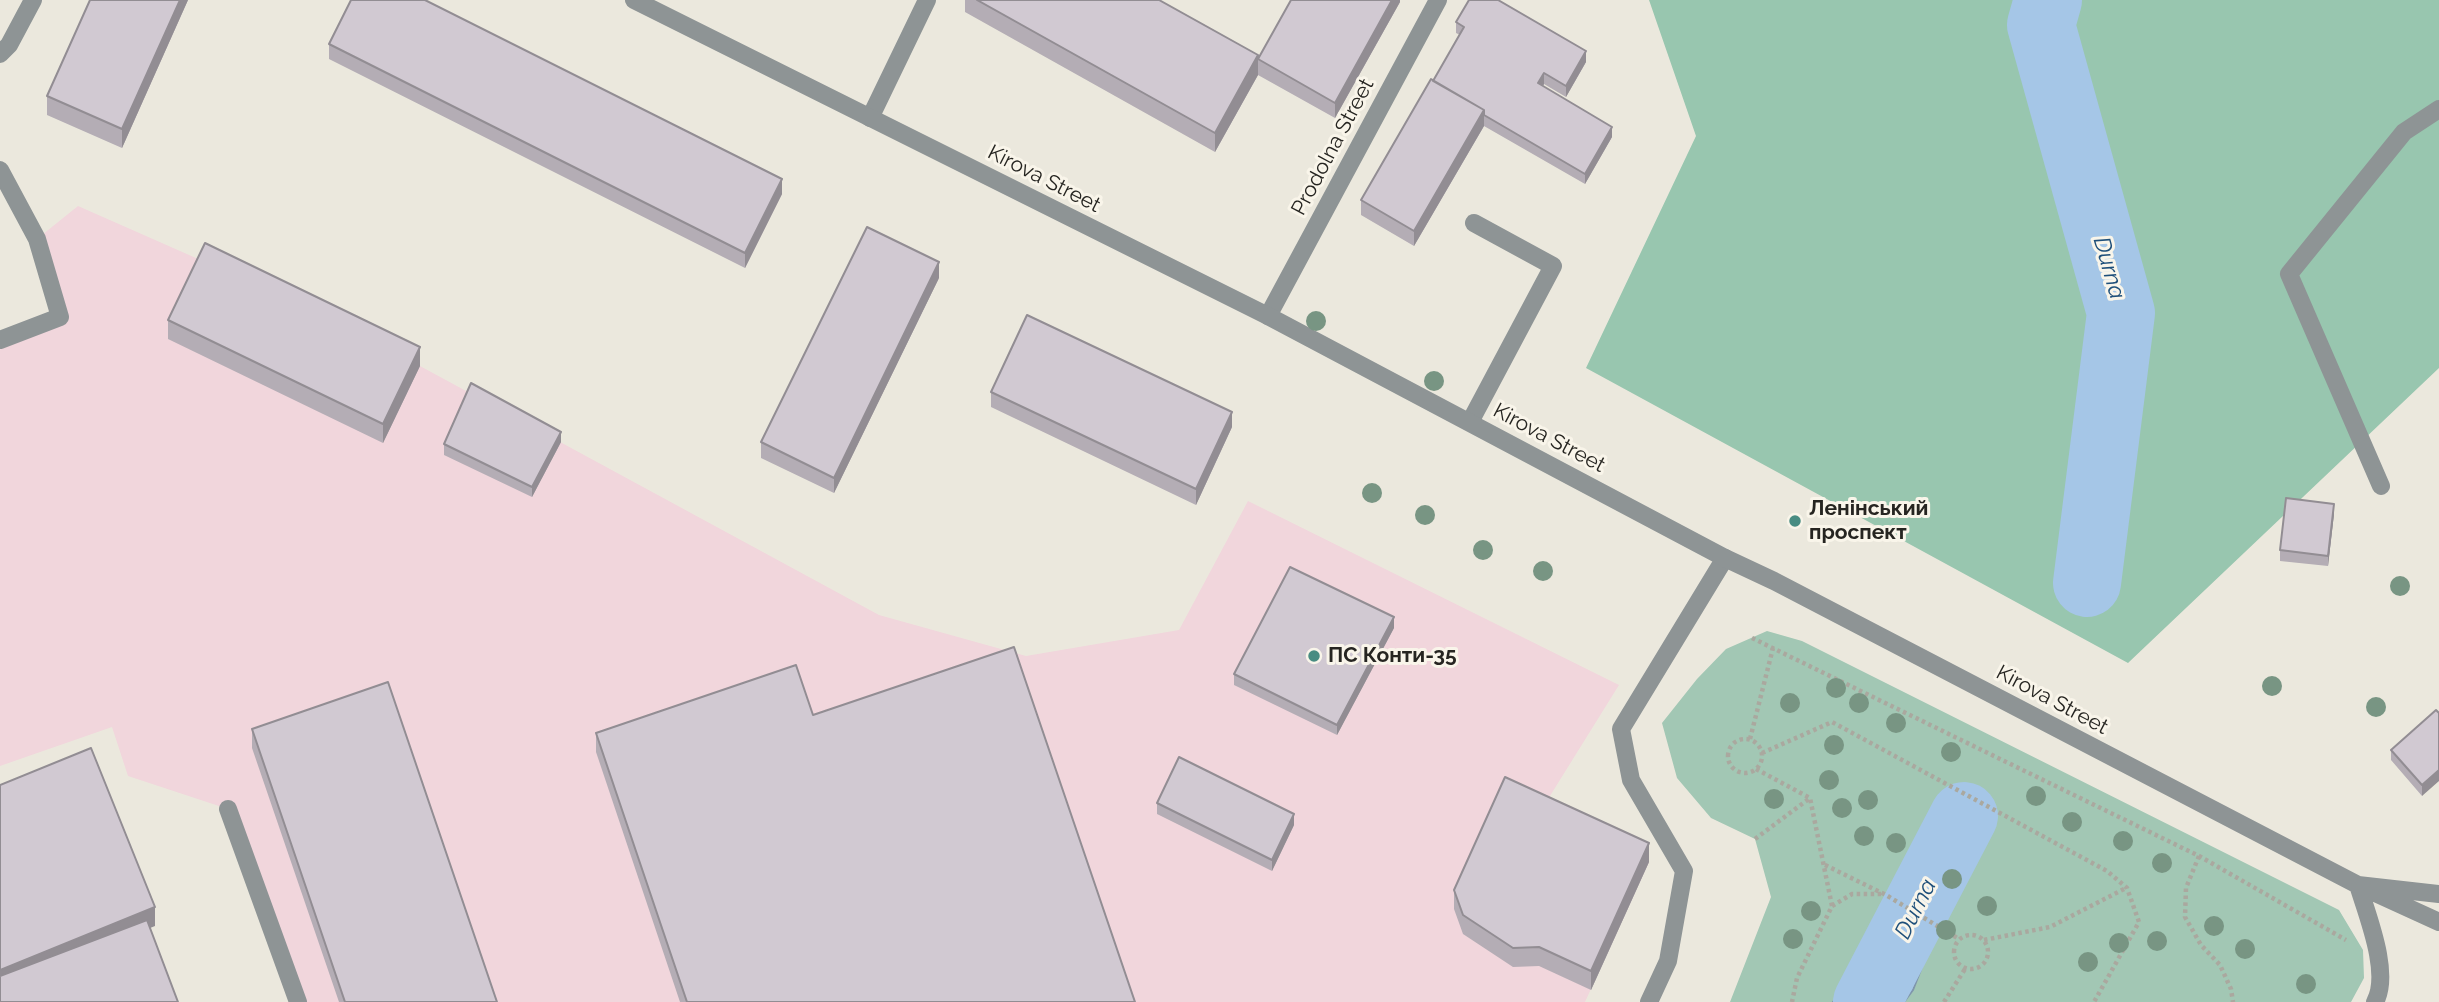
<!DOCTYPE html>
<meta charset="utf-8">
<style>
body{margin:0}
canvas{display:block;background:#ebe8dd}
</style>
<canvas width="2439" height="1002"></canvas>
<script>
const g = document.querySelector('canvas').getContext('2d');
g.lineJoin = 'round';
function fill(path, color) {
  g.fillStyle = color;
  g.fill(path, 'evenodd');
}
function stroke(path, color, width, dash) {
  g.strokeStyle = color;
  g.lineWidth = width;
  g.lineCap = dash ? 'butt' : 'round';
  g.setLineDash(dash || []);
  g.stroke(path);
}
function write(font, color, halo, rows, align = 'center') {
  g.font = font + ' Raleway,sans-serif';
  g.lineWidth = 6;
  g.setLineDash([]);
  g.textBaseline = 'middle';
  g.strokeStyle = halo;
  g.fillStyle = color;
  for (const [text, x, y, turn = 0] of rows) {
    g.save();
    g.translate(x, y);
    g.rotate((+turn || 0) * Math.PI / 180);
    g.textAlign = isNaN(turn) ? turn : align;
    if (halo) g.strokeText(text, 0, 0);
    g.fillText(text, 0, 0);
    g.restore();
  }
}
fill(new Path2D(`
 M78,206L205,262L420,366L879,615L1026,656L1179,630L1248,501L1619,685L1540,812L1649,862L1585,1002H298L228,809L128,776L112,727L0,766V340L60,317L37,239Z`), '#f1d6dc');
fill(new Path2D(`
 M1767,631L1802,641L2339,910L2363,950L2364,978L2351,1002H1730L1771,897L1755,839L1711,818L1677,778L1662,723L1697,679L1726,649Z`), '#a2c7b4');
fill(new Path2D(`
 M1649,0H2439V368L2128,663L1586,368L1696,136Z`), '#98c6af');
const water = new Path2D(`
 M1944,828L1964,840L1953,862L1958,878L1924,944L1922,967L1913,990L1904,1002H1833L1838,997L1868,930L1914,854L1930,850Z`);
fill(water, '#a5c6e7');
stroke(water, '#7f96ac', 2);
stroke(new Path2D(`
 M2048,0L2041,25L2121,313L2087,583
 M1867,1002L1964,816`), '#a5c6e7', 68);
stroke(new Path2D(`
 M1752,638L2199,856L2346,940
 M1728 756a17 17 0 1 1 34 0a17 17 0 1 1-34 0Z
 M1750,739L1773,648
 M1762,753L1832,722L2107,871L2127,888L2139,922L2094,1002
 M1756,769L1810,798L1832,906L1797,978L1792,1002
 M1755,839L1810,798
 M2199,856L2186,888L2185,917L2201,945L2220,965L2231,989L2233,1002
 M1825,865L1886,895L1959,939
 M1832,906L1852,894H1881
 M1954 952a17 17 0 1 1 34 0a17 17 0 1 1-34 0Z
 M1984,940L2050,927L2126,888
 M1944,1002L1965,969`), '#aaa89f', 4.5, [3.5, 3.5]);
stroke(new Path2D(`
 M870,118L927,0
 M0,170L37,239L60,317L0,340
 M1470,422L1553,266L1474,223
 M2381,486L2289,274L2404,132L2439,109
 M228,809L298,1002
 M1649,1002L1668,961L1684,871L1631,780L1621,729L1725,558`), '#8e9495', 18);
stroke(new Path2D(`
 M0,54L9,45L33,0
 M1268,316L1438,0`), '#8e9495', 18);
stroke(new Path2D(`
 M634,0L1268,316L1725,558L1774,581L2358,885L2439,922
 M2375,1002C2391,973 2367,915 2358,885L2439,894`), '#8e9495', 18);
g.fillStyle = '#789583';
for (const [x, y] of [
 [1316,321],
 [1434,381],
 [1372,493],
 [1425,515],
 [1483,550],
 [1543,571],
 [2400,586],
 [2272,686],
 [1836,688],
 [1790,703],
 [1859,703],
 [2376,707],
 [1896,723],
 [1834,745],
 [1951,752],
 [1829,780],
 [2036,796],
 [1774,799],
 [1868,800],
 [1842,808],
 [2072,822],
 [1864,836],
 [2123,841],
 [1896,843],
 [2162,863],
 [1952,879],
 [1987,906],
 [1811,911],
 [2214,926],
 [1946,930],
 [1793,939],
 [2157,941],
 [2119,943],
 [2245,949],
 [2088,962],
 [2306,984]
]) {
  g.beginPath();
  g.arc(x, y, 10, 0, 2 * Math.PI);
  g.fill();
}
fill(new Path2D(`
 M90,0H188L122,148L47,115V96Z
 M965,0H1159L1258,59L1400,0V2L1335,118L1258,75L1215,152L965,12Z
 M1456,22L1586,62L1566,97L1544,84L1543,86L1612,137L1585,184L1484,126L1414,246L1361,215V200L1460,35L1456,33Z
 M329,44L782,194L745,268L329,59Z
 M939,278L834,493L761,458V442Z
 M168,320L420,366L383,443L168,339Z
 M991,392L1232,427L1196,505L991,407Z
 M561,442L532,497L444,455V444Z
 M2334,514L2328,566L2280,561V550Z
 M1394,628L1337,735L1234,685V674Z
 M2436,710L2422,796L2391,760V750Z
 M813,715L1135,1002H680L596,752V733Z
 M252,729L497,1002H339L252,748Z
 M1157,803L1294,825L1272,871L1157,814Z
 M1649,862L1591,990L1539,966L1513,967L1463,934L1454,909V890Z`), '#b4adb5');
fill(new Path2D(`
 M180,0H188L122,148V129Z
 M1392,0H1400V2L1335,118V103Z
 M1586,51V62L1566,97V86Z
 M1258,55V75L1215,152V133Z
 M1544,73V84L1538,94V83Z
 M1484,110V126L1414,246V231Z
 M1612,127V137L1585,184V174Z
 M782,179V194L745,268V253Z
 M939,262V278L834,493V478Z
 M420,347V366L383,443V424Z
 M1232,412V427L1196,505V489Z
 M561,432V442L532,497V487Z
 M2334,504V514L2328,566V556Z
 M1394,617V628L1337,735V725Z
 M2439,770V781L2422,796V785Z
 M1294,814V825L1272,871V860Z
 M1649,843V862L1591,990V971Z
 M155,907V926L0,989V970Z`), '#928d93');
const building = new Path2D(`
 M90,0H180L122,129L47,96Z
 M351,0H425L782,179L745,253L329,44Z
 M977,0H1159L1258,55L1215,133Z
 M1291,0H1392L1335,103L1258,59Z
 M1469,0H1498L1586,51L1566,86L1544,73L1538,83L1612,127L1585,174L1484,115V110L1433,81L1464,27L1456,22Z
 M1431,79L1484,110L1414,231L1361,200Z
 M867,227L939,262L834,478L761,442Z
 M205,243L420,347L383,424L168,320Z
 M1027,315L1232,412L1196,489L991,392Z
 M471,383L561,432L532,487L444,444Z
 M2286,498L2334,504L2328,556L2280,550Z
 M1290,567L1394,617L1337,725L1234,674Z
 M1014,647L1135,1002H687L596,733L796,665L813,715Z
 M388,682L497,1002H345L252,729Z
 M2436,710L2439,713V770L2422,785L2391,750Z
 M91,748L155,907L0,970V785Z
 M1179,757L1294,814L1272,860L1157,803Z
 M1505,777L1649,843L1591,971L1539,947L1513,948L1463,915L1454,890Z
 M147,920L178,1002H0V976Z`);
fill(building, '#d1c9d2');
stroke(building, '#928d93', 2);
for (const [x, y, r, color] of [
 [1795,521,7,"#488c82"],
 [1314,656,7,"#488c82"]
]) {
  const dot = new Path2D();
  dot.arc(x, y, r, 0, 2 * Math.PI);
  g.fillStyle = color;
  g.fill(dot);
  stroke(dot, '#f9f5ea', 2.5);
}
write('21px', '#262521', '#f9f5ea', [
 ["Prodolna Street",1333,147,-62],
 ["Kirova Street",1044,179,27],
 ["Kirova Street",1549,438,28],
 ["Kirova Street",2052,700,28]
]);
write('bold 21px', '#262521', '#f9f5ea', [
 ["Ленінський",1809,509],
 ["проспект",1809,533],
 ["ПС Конти-35",1328,656]
], 'left');
write('italic 23px', '#1e4f7a', '#f9f5ea', [
 ["Durna",2109,268,74],
 ["Durna",1916,909,-63]
]);
</script>
